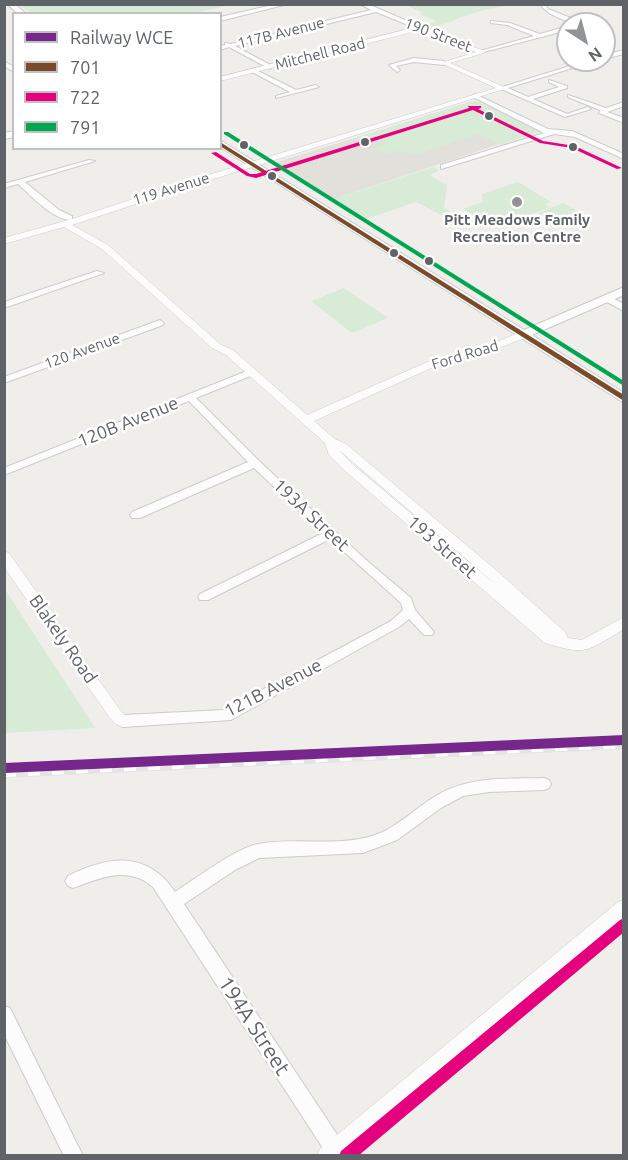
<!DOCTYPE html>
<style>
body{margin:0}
#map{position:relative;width:628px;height:1160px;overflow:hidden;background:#efeeea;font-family:Ubuntu,sans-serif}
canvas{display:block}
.frame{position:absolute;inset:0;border:6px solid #5f6368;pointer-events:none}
.legend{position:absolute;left:12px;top:12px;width:210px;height:138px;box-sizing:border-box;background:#fff;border:2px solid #bfc1c3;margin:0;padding:8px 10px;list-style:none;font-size:18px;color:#5f6368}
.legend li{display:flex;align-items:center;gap:12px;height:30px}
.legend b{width:30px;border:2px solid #bfc1c3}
.north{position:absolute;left:556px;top:12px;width:60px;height:60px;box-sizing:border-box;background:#fff;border:2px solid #bfc1c3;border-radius:50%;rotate:144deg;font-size:16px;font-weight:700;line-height:24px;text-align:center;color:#5f6368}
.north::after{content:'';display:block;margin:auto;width:21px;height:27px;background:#919496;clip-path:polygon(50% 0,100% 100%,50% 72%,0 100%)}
</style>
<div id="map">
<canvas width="628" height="1160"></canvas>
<div class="frame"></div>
<ul class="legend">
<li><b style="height:8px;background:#77278b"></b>Railway WCE</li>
<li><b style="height:8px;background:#7a4b2a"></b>701</li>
<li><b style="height:8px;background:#e5007d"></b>722</li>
<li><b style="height:8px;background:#00a651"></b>791</li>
</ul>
<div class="north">N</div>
</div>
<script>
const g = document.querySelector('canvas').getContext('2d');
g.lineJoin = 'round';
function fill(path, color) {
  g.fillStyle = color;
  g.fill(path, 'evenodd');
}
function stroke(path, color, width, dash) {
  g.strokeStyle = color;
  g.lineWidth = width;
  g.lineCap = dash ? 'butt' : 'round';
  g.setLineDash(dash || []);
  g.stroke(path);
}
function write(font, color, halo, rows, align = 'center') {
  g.font = font + ' Ubuntu,sans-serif';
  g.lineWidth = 5;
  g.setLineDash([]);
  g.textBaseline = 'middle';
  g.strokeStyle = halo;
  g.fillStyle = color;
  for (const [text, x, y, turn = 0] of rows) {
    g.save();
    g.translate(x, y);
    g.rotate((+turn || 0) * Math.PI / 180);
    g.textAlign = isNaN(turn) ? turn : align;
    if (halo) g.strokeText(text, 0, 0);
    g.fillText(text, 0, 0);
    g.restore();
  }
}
fill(new Path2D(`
 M475,101L539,131L331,200L308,183L275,165L277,162Z`), '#e2e0da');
fill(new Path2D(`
 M19,5H230L189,14L31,13Z
 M406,5H508C495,8 483,10 471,14C452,19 442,29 421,26L436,21L419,14L423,13Z
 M473,101L479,102L540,131L501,145L478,134L414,155L396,151L386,154L373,148L388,143L384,140L365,143L356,138Z
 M434,167L439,170L430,175L447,185L444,208L451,212L441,215L416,202L363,220L331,200Z
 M518,182L551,202L545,204L550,207L525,217L519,214L506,219L500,216L485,222L463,209L483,202L482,194Z
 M563,203L585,215L561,224L538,213Z
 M344,288L388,318L352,333L311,301Z
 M5,591H6L95,728L5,733Z`), '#d8ebd6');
const minor = new Path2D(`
 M277,4H288L220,21V17Z
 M360,4H368L423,28L418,29L376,12L235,46L272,66L270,69L229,47L220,50V46L225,45V43L231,44L371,10Z
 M540,4H545L548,9L586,24C572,24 547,16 540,4Z
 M491,21L510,23L540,34L568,26V30L480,53V51L534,36L507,25L491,23Z
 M624,50V54L604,59V55Z
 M414,58L444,61L447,63L444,65L414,62L396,66L400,70L397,72L389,65Z
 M589,60H598L508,88L528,97L559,87L549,82V80L567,86V88L533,99L567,114L588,107L591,109L565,117L499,88Z
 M4,61L14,67V72L4,66Z
 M252,70H256L296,90L316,85L319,87L276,98V96L290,92L252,72Z
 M475,94L548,129L572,131L624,154V159L575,137L554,134L441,169V165L544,133L473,97L472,96Z
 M568,95L606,108L624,102V106L607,112L624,118V123L599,113L600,110L568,97Z
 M89,160L95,161L25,182L59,210L72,216V220C52,220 32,196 18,184L4,188V184Z
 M97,271L104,273L4,308V302Z
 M606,295L624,304V311L603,300L602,298Z
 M160,320L164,323L163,325L4,383V377Z
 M252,369L255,370V374L196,398L259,461L365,559L411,598L415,610L434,632L432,635H424L409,619L399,627L231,720L123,727L118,725L116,721L118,717L123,715L224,710L391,621L403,610L401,603L330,539L208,600H200L198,597L200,594L323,533L254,468L140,518H132L130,515L132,512L248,462L189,401L4,475V468Z
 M544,778L549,780L551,784L549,788L544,790L489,792L463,796L441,808L397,840L363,853L259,858L235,870L184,904L342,1142L344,1149L342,1156H328L153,887C128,865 100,878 73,888L68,886L65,881L68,876C108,856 147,850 175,892C195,879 236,848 258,844C294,837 337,847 372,836C398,828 417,806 441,793C473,776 509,779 544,778Z
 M4,1006L10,1008L83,1156H64L4,1034Z`);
const tertiary = new Path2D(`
 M420,26L484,51V53L450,63L504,87V89L191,186L72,225L108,245L220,344L234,351L307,415L432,360L483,347L519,333H527V337L491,351L440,364L314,421L335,439L346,444L496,570L565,632L568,638L582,640L624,617V629C587,651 587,656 545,643L344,470L329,455L325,443L226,355L212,348L102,249L64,227L4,244V238L72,219L185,182L496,88L441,63L476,52L420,30L220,81V77ZM339,450L486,576L495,584L352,464Z
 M4,551L9,553L120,710L131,721L128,726C120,729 116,724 110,718L4,567Z
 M624,900V920L344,1156H317L320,1149L618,902Z`);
const secondary = new Path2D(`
 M7,4H15L26,14H18Z
 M14,131V137L4,139V133Z
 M220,140L524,330L624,287V295L532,335L624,393V403L220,147Z`);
stroke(minor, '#cbcccc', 2);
stroke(tertiary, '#cbcccc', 1);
stroke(secondary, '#cacacb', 2);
fill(minor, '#fdfcfc');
fill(tertiary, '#fdfcfc');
fill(secondary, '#fdfcfc');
const rail = new Path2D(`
 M4,775L624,746`);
stroke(rail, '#e4e4e4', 6);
stroke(rail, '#fff', 4, [12]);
fill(new Path2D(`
 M220,142L624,395V401L220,146Z`), '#7a4b2a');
fill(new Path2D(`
 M468,106H481V108L478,109L543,141L575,146L622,168L617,169L572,148L540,143L473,110L256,178L247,176L211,153L216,152L250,174H256L469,108Z
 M624,918V932L358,1156H339L341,1151L620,920Z`), '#e5007d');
fill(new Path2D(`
 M224,132H228L624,381V386L224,134Z`), '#00a651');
fill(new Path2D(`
 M624,735V745L4,773V763Z`), '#77278b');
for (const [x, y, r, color] of [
 [489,116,5,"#5f6368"],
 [365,142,5,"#5f6368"],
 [244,145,5,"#5f6368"],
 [573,147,5,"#5f6368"],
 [272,176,5,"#5f6368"],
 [517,202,6,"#919496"],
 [394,253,5,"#5f6368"],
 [429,261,5,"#5f6368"]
]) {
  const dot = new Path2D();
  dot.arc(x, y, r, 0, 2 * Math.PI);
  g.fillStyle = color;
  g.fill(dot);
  stroke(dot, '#fff', 2);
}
write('15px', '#5f6368', '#fff', [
 ["117B Avenue",281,33,-14],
 ["190 Street",438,35,21],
 ["Mitchell Road",320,54,-14],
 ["119 Avenue",171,189,-17],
 ["120 Avenue",82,351,-20],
 ["Ford Road",465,355,-17]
]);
write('bold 15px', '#5f6368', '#fff', [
 ["Pitt Meadows Family",517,220],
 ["Recreation Centre",517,237]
]);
write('18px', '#5f6368', '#fff', [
 ["120B Avenue",128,422,-22],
 ["193A Street",311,515,43],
 ["193 Street",442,547,41],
 ["Blakely Road",63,639,55],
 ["121B Avenue",273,688,-27]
]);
write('21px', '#5f6368', '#fff', [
 ["194A Street",254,1026,57]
]);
</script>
